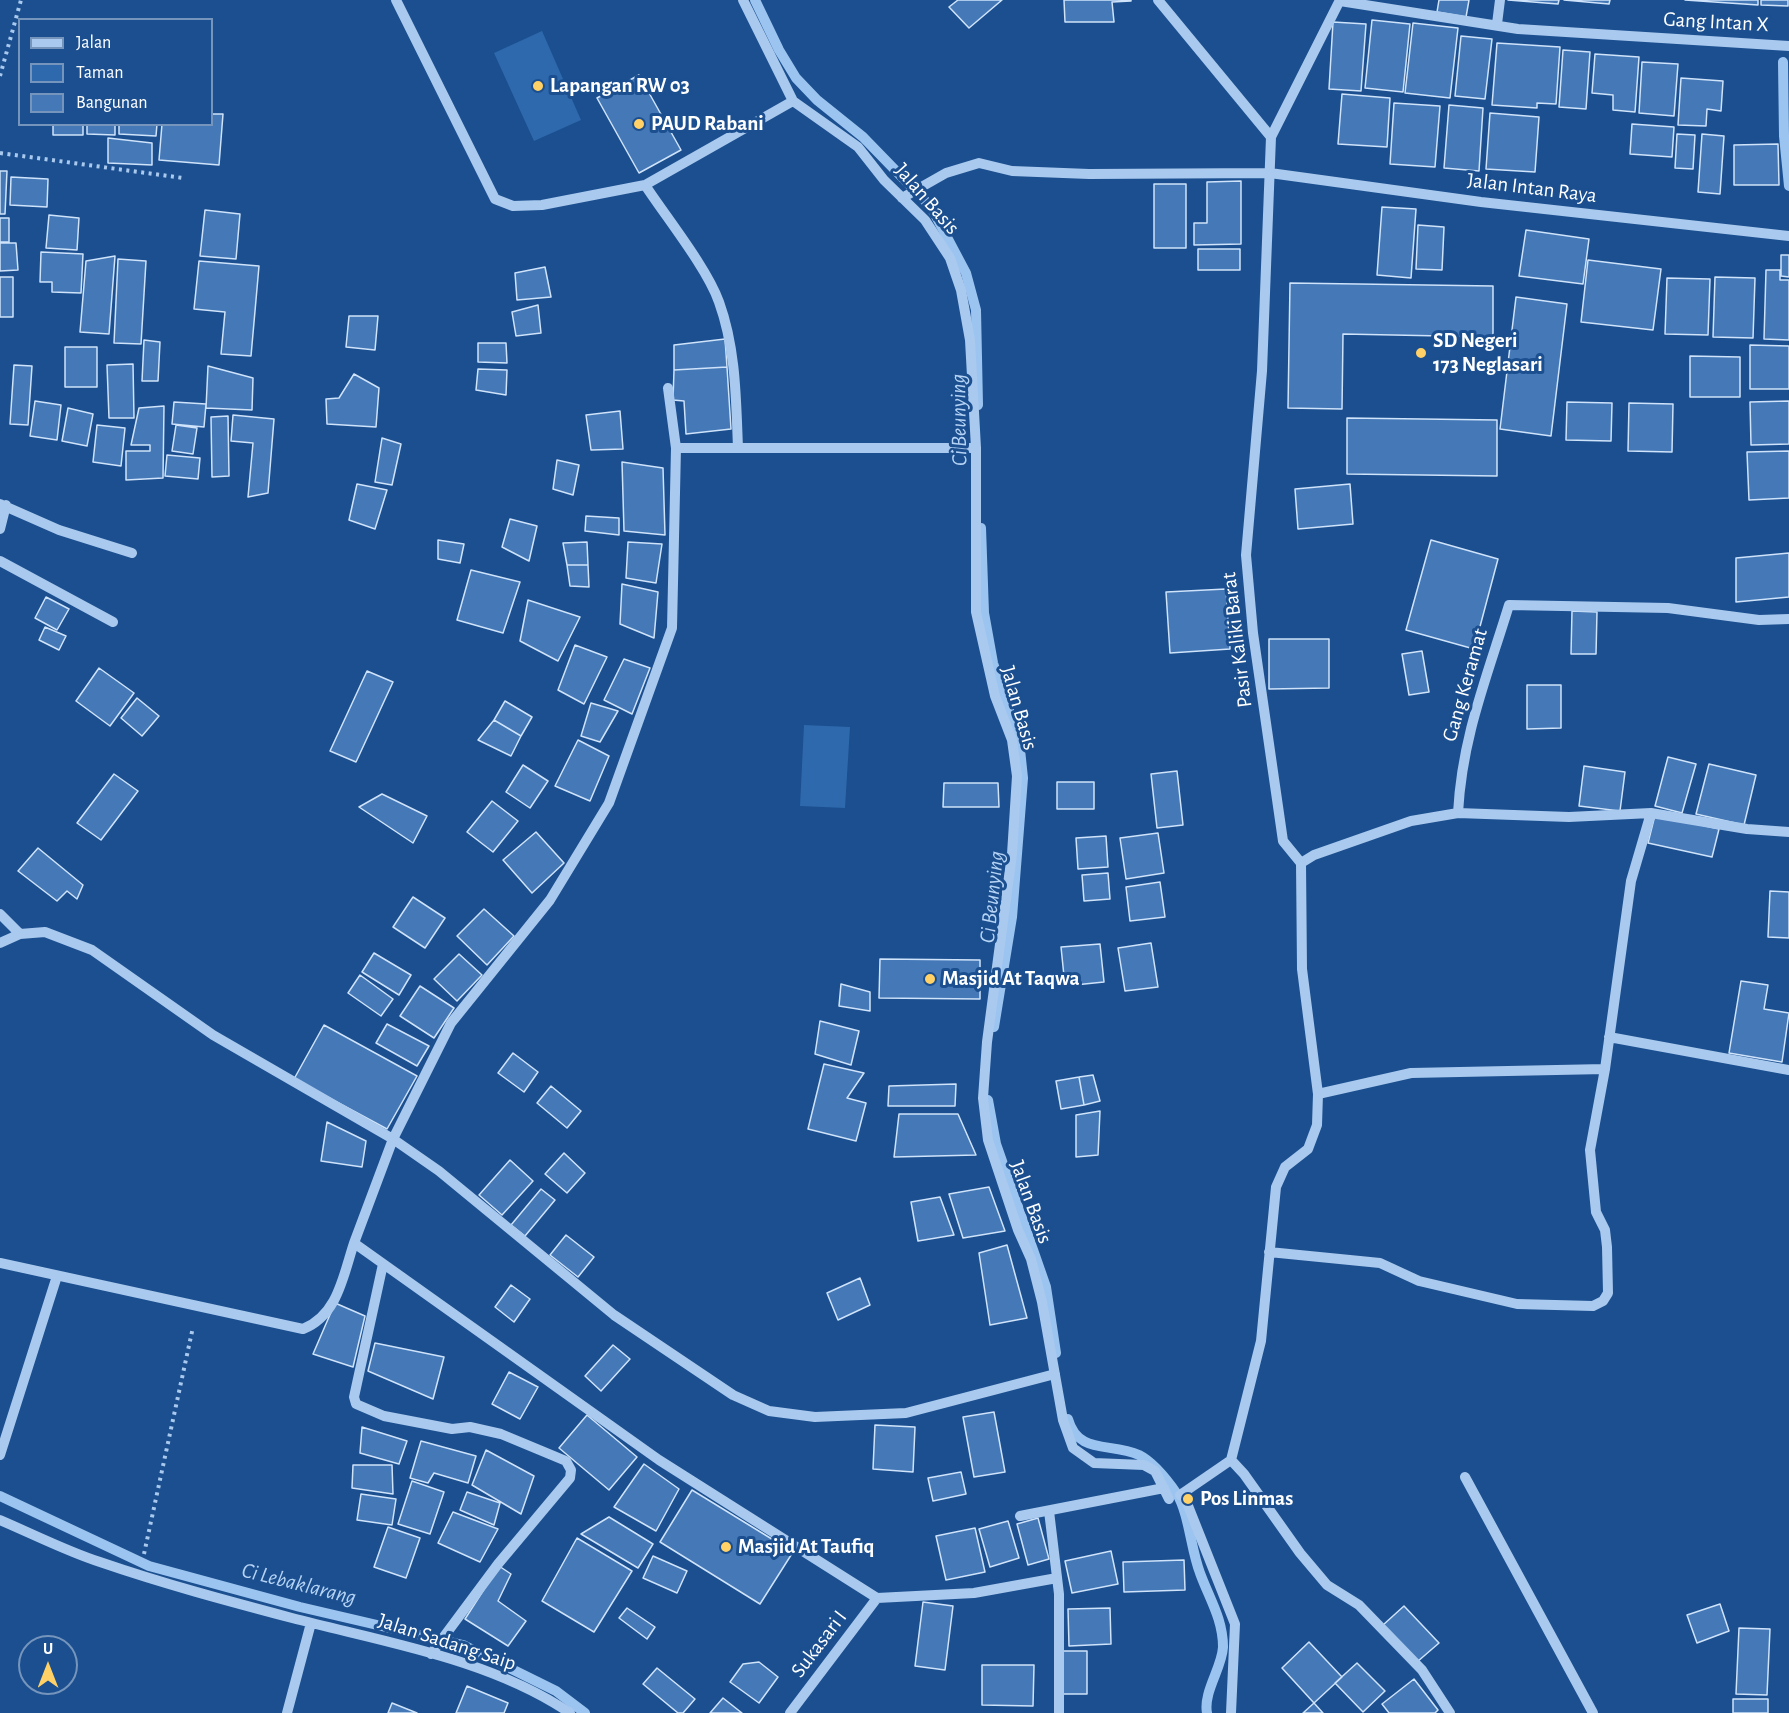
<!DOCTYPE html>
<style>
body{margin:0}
#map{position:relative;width:1789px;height:1713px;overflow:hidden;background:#1b4f8f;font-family:"Alegreya Sans",sans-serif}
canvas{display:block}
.legend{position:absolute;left:18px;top:18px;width:195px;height:108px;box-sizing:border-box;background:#1b4f8f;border:2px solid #7695bc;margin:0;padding:8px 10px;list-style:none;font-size:18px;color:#fff}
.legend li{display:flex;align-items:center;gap:12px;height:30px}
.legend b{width:30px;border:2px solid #7695bc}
.north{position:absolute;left:18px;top:1635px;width:60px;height:60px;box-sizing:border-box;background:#1b4f8f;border:2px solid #7695bc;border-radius:50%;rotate:0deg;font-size:16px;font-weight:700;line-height:24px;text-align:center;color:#fff}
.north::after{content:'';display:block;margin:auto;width:21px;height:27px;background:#ffd166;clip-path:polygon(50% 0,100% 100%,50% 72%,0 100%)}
</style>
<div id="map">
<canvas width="1789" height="1713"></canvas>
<ul class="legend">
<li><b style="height:8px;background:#a9c9ee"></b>Jalan</li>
<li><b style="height:16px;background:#2e69ad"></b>Taman</li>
<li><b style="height:16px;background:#4478b7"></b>Bangunan</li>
</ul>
<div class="north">U</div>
</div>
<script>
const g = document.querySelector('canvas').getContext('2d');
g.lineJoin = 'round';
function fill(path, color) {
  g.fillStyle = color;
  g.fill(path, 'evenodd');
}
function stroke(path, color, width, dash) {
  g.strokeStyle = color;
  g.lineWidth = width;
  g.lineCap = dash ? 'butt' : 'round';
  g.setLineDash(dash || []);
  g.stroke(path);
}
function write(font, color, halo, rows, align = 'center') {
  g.font = font + ' "Alegreya Sans",sans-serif';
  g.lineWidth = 6;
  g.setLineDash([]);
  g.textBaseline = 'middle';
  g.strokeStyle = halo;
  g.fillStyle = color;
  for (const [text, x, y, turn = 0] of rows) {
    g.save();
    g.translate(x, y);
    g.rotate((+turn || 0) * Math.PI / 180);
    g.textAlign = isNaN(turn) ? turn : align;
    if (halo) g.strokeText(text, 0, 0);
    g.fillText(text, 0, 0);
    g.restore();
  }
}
fill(new Path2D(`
 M542,31L581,120L534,141L494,53Z
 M804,725L850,727L845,808L800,806Z`), '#2e69ad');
stroke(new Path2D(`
 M755,0L779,50L796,78L817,100L863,137L931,207L966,273L976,310L978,405
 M1783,62L1784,136L1789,186
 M981,528L984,613L993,663L1019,740L1023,778L1012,917L994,1027
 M988,1100L996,1144L1046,1287L1056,1353
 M1068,1419C1078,1455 1110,1442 1139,1455C1153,1462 1168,1481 1177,1494C1189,1514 1191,1550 1200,1573C1209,1598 1223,1619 1223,1647C1222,1668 1203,1692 1207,1713
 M0,1496L149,1566L300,1607L463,1645L556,1691L585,1713`), '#9cc4f0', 10);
const building = new Path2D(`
 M958,0H1002L969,28L949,7Z
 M1064,0H1131V1L1112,2L1114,22H1065Z
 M1439,0H1469L1466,17L1437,12Z
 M1508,0H1559L1558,4Z
 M1564,0H1610L1609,4Z
 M1685,0H1758V5Z
 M1761,0H1788V6L1761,5Z
 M1372,20L1410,24L1403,92L1365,88Z
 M1333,22L1366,24L1361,91L1329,89Z
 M1413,23L1458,28L1450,98L1405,93Z
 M1461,36L1492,39L1485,99L1455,96Z
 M1497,43L1560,47L1556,104L1537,103V108L1492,105Z
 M1563,50L1590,52L1586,109L1559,107Z
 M1595,54L1639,57L1635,112L1613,110V95L1592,93Z
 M1642,62L1678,64L1674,116L1639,113Z
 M639,75L681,150L639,173L597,98Z
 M1681,78L1723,81L1721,111L1707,109L1706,126L1678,125Z
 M1342,94L1390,98L1387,147L1338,144Z
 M1394,103L1440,106L1435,167L1390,164Z
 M1449,105L1483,108L1479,171L1444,168Z
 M1490,113L1539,117L1535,172L1486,169Z
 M212,114H223L219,165L159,160L162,124H212Z
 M53,124H83V135H53Z
 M87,124H115V135L87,134Z
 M119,124H157L156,136L119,134Z
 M1632,124L1674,127L1672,157L1630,154Z
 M1677,134L1695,135L1693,169L1675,168Z
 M1702,134L1724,136L1720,194L1698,192Z
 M108,138L152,143V165L108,163Z
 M1778,144L1779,185H1734V145Z
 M0,171H7L5,214H0Z
 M11,177L48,179L47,207L10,205Z
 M1241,181V244L1194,245V223H1207V182Z
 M1154,184H1186V248H1154Z
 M1382,207L1416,209L1411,278L1377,275Z
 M205,210L240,214L236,259L200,256Z
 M49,215L79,218L77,250L46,248Z
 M0,218H9V242H0Z
 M1418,225L1444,227L1442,270L1416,269Z
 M1526,230L1589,239L1583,284L1519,276Z
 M0,243H16L18,270L0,271Z
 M1198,249H1240V270H1198Z
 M41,252L83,254L81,293L52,292V282H40Z
 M1781,255H1789V277L1781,276Z
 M115,256L109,334L80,332L86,261Z
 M118,259L146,261L141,344L114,343Z
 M1588,260L1661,269L1653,330L1581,322Z
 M199,261L259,266L251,356L221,354L225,312L194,309Z
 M545,267L551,297L517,300L515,273Z
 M1766,270H1780V280H1789V340L1764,339Z
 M0,277H13V317H0Z
 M1715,277L1755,278L1753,338L1713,337Z
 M1667,278L1710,279L1708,335L1665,334Z
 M1290,283L1493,286V337L1343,334L1342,409L1288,408Z
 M1516,297L1567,304L1551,436L1500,429Z
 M538,305L541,333L516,336L512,312Z
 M349,316H378L375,350L346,347Z
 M725,339L727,367L674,370V345Z
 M144,340L160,342L158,381H142Z
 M478,343H506L507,363L478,362Z
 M1750,345L1789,346V389H1750Z
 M65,347H97V387H65Z
 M1690,356L1740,357V397H1690Z
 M133,364L134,418H109L107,365Z
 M14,365L32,366L28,425L10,424Z
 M208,366L253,378L252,410L206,408Z
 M727,367L731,429L686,434L684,401L673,400L674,370Z
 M478,369L507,370L506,395L476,390Z
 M354,374L379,388L376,427L327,424L326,399L339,398Z
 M35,401L61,405L57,440L30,436Z
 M1789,401V444L1751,445L1750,402Z
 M174,402L206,404L204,427L172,424Z
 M1567,402L1612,403L1611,441L1566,440Z
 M1629,403L1673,404L1672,452L1628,451Z
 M164,406L163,478L126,480V451H150V445H131L139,408Z
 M68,408L93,414L87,446L62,441Z
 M620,411L623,449L591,450L586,415Z
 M233,415L274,419L268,493L248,497L253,443L231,441Z
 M228,416L229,476L212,477L211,417Z
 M1347,418L1497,420V476L1347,474Z
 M97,425L125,428L121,466L93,462Z
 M176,425L197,428L193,454L172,451Z
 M382,438L401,444L392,485L375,482Z
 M1789,451V498L1749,500L1747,452Z
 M167,455L200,458L198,479L165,476Z
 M557,460L579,465L573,495L553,489Z
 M622,462L663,468L665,535L624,531Z
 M357,484L387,490L375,529L349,520Z
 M1350,484L1353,524L1298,529L1295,489Z
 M586,516L619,518V535L585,531Z
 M510,519L537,526L529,561L502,547Z
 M438,540L464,544L460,563L438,559Z
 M1431,540L1498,559L1474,649L1406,630Z
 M587,542L588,565H567L563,543Z
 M628,542L662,544L656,583L626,578Z
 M1789,553V597L1736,602V558Z
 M567,565H588L589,587L570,586Z
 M471,570L520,582L503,633L457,620Z
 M622,584L658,592L654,638L620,624Z
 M1226,589L1230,649L1170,653L1166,592Z
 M46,597L69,609L57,630L35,618Z
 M528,600L580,617L558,661L520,641Z
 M1572,611L1597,612L1596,654H1571Z
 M45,627L66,636L59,650L39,640Z
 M1269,639H1329V688L1269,689Z
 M575,645L607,657L584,704L558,690Z
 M1422,651L1429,692L1409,695L1402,654Z
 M624,659L650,668L632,714L604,700Z
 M99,668L134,693L110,726L76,701Z
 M367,671L393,682L356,762L330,751Z
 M1527,685H1561V728L1527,729Z
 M137,698L159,716L142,736L121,718Z
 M505,701L532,717L521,736L494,720Z
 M591,703L618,711L600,742L581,736Z
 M494,720L521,736L511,756L478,740Z
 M578,740L609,756L590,801L555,786Z
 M1668,757L1696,764L1682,813L1655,806Z
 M1709,764L1756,775L1744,825L1696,814Z
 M523,765L548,781L530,808L506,792Z
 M1584,766L1625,772L1620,811L1579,806Z
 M1177,771L1183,825L1157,828L1151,774Z
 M114,774L138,791L101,840L77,823Z
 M1057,782H1094V809H1057Z
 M944,783H998L999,807H943Z
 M382,794L427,816L413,843L359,807Z
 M492,801L518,821L493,852L467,832Z
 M1655,815L1719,829L1712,857L1648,843Z
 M536,832L564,863L532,893L503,860Z
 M1158,833L1164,873L1126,879L1120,838Z
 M1106,836L1108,867L1078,869L1076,838Z
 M38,848L83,885L77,899L67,891L57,901L18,871Z
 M1108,873L1110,899L1084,901L1082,875Z
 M1160,882L1165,917L1130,921L1126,887Z
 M1770,891L1789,892V938L1768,937Z
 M413,897L445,918L425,948L393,927Z
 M484,909L514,936L487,965L457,936Z
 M1151,943L1158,987L1125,991L1118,948Z
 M1100,944L1104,982L1065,986L1061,947Z
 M374,953L411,975L399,995L362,972Z
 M459,954L482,975L457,1001L434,979Z
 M880,959L980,960V999L879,998Z
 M360,975L393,999L381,1016L348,993Z
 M1741,981L1768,985L1764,1009L1789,1013L1782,1062L1729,1053Z
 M841,984L870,992V1011L839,1006Z
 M420,986L454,1008L434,1038L400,1016Z
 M820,1021L859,1031L851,1065L815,1054Z
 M387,1024L429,1046L417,1066L376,1043Z
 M324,1025L417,1076L387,1129L294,1079Z
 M513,1053L538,1072L524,1092L498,1073Z
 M824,1064L864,1073L847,1098L866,1103L856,1141L808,1129Z
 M1093,1075L1100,1101L1084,1105L1079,1077Z
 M1079,1077L1084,1105L1061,1109L1056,1081Z
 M956,1084L955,1106H888L889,1086Z
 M551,1086L581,1111L567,1128L537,1103Z
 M1100,1111L1098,1155L1076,1157V1115Z
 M899,1114H958L976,1155L894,1157Z
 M327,1122L366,1141L362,1167L321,1161Z
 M564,1153L585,1173L567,1193L545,1174Z
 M510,1160L533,1181L502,1215L479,1195Z
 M989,1187L1005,1231L963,1238L949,1194Z
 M541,1189L555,1200L525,1236L511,1225Z
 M940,1197L954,1235L918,1241L911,1202Z
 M566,1235L594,1257L578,1277L550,1255Z
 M1007,1245L1027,1318L990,1325L979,1253Z
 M860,1278L870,1305L838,1320L827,1293Z
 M511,1285L530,1299L514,1322L495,1307Z
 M335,1303L365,1316L353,1367L313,1354Z
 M375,1343L444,1357L433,1399L368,1371Z
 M613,1345L630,1359L601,1391L585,1376Z
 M509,1372L538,1387L520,1419L492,1404Z
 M994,1412L1005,1472L974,1477L963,1417Z
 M587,1415L637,1457L609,1490L559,1448Z
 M875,1425L915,1427L913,1472L873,1469Z
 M362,1427L407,1441L399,1464L360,1453Z
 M421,1441L476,1456L468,1483L434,1473L428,1483L410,1478Z
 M486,1450L534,1476L521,1514L472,1485Z
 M644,1464L679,1489L656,1531L614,1507Z
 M353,1465H392L393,1494L352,1488Z
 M961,1472L966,1494L933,1501L928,1478Z
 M412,1481L444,1492L430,1534L398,1524Z
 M692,1490L793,1552L760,1604L660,1542Z
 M467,1492L500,1503L494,1525L460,1510Z
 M361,1494L396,1499L392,1525L357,1520Z
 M453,1512L498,1529L480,1562L438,1543Z
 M609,1517L653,1544L638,1568L581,1534Z
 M1038,1518L1049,1559L1028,1565L1017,1524Z
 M1008,1521L1019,1558L990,1567L979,1529Z
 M388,1527L420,1538L406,1578L374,1567Z
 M975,1528L985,1572L946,1580L936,1536Z
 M577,1538L632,1571L594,1632L542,1601Z
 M1111,1551L1118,1584L1072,1593L1065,1561Z
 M653,1556L687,1571L677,1593L643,1578Z
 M1184,1560L1185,1590L1124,1592L1123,1562Z
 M499,1566L511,1574L498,1601L526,1621L508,1646L465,1619Z
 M923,1602L953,1606L945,1670L915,1666Z
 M1720,1604L1729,1631L1697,1643L1687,1615Z
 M1404,1606L1439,1643L1417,1662L1383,1625Z
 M627,1608L655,1627L647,1639L619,1618Z
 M1110,1608L1111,1644L1069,1646L1068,1609Z
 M1739,1628L1770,1629L1767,1695L1736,1694Z
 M1309,1642L1342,1677L1314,1703L1282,1668Z
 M1061,1651H1087V1694H1060Z
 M759,1662L778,1677L759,1703L730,1682L743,1664Z
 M1357,1663L1385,1691L1363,1712L1335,1683Z
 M982,1665H1034L1033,1706L982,1705Z
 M657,1668L695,1699L683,1713H678L643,1684Z
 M1414,1679L1438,1710L1435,1713H1389L1382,1704Z
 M467,1686L508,1703L504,1713H456Z
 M723,1698L742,1713H710Z
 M1733,1699H1768V1713H1733Z
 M392,1703L417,1713H388Z
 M1314,1703L1323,1713H1303Z`);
fill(building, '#4478b7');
stroke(building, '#cfe3fa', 1.5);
stroke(new Path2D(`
 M0,76L21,0
 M0,153L183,178
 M144,1554L193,1327`), '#a9c9ee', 4, [3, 4.5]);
stroke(new Path2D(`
 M396,0L495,199L513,206L542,205L645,185L793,101
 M743,0L793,101L858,147L884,180L925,220L950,258L961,290L970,340L976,448V612L995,696L1012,740L1017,776L1012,854L987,1042L983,1098L988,1140L1018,1230L1031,1259L1042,1302L1063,1420L1073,1448L1094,1463L1144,1465L1155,1471L1169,1499
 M1158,0L1271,137
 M1340,1L1518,29L1789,46
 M1497,24L1500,0
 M645,185C666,217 707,268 719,302C736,349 736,399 738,448
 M902,198L946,173L979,163L1012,171L1089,174L1270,173L1481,202L1789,236
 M668,388L676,448L672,628L609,803L550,900L451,1023L393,1139L354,1243L659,1460L877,1598L974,1593L1057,1578
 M676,448H976
 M0,504L59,530L132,553
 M0,529L6,505
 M0,561L113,622
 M1458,813C1462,737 1487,677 1509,605L1668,608L1759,620L1789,619
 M1301,863L1314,855L1411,821L1458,813L1569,817L1651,813L1747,829L1789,832
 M0,914L20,934
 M0,943L20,934L45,932L92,950L213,1035L393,1139L439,1171L614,1315L733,1395L769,1411L815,1417L906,1413L1055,1374
 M1609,1037L1789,1070
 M1318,1094L1411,1073L1605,1069
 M1269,1252L1380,1263L1419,1281L1517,1304L1593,1306L1603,1301L1608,1293L1607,1247L1605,1230L1596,1212L1590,1150L1605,1069L1631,881L1651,813
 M0,1263L303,1329C338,1315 343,1276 354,1243
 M383,1264L354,1397L356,1404L384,1416L452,1429L470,1427L501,1434L566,1461L571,1470L570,1478L498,1564L431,1654
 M0,1455L57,1276
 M1231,1460L1244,1474L1300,1553L1327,1585L1359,1605L1422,1670L1450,1713
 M1465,1477L1593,1713
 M1183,1493L1235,1624L1231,1713
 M1180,1495L1231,1460L1261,1341L1276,1187L1285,1167L1308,1149L1317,1125L1318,1094L1302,969L1301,863L1283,841L1253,633L1246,555L1262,371L1271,137L1340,0
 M1049,1511L1059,1594V1713
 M1020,1516L1164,1488
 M0,1520C33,1534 66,1551 100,1562C164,1584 228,1601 292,1618C384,1642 491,1659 570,1713
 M287,1713L311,1623
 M790,1713L877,1598`), '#a9c9ee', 10);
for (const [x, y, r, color] of [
 [538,86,6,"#ffd166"],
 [639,124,6,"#ffd166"],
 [1421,353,6,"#ffd166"],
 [930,979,6,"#ffd166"],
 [1188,1499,6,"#ffd166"],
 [726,1547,6,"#ffd166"]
]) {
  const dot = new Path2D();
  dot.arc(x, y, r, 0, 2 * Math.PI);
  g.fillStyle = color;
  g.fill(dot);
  stroke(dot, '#1b4f8f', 2);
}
write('21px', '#fff', '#1b4f8f', [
 ["Gang Intan X",1716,22,3],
 ["Jalan Intan Raya",1532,188,7],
 ["Jalan Basis",927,199,49],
 ["Pasir Kaliki Barat",1237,640,-97],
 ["Gang Keramat",1465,685,-74],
 ["Jalan Basis",1019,708,74],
 ["Jalan Basis",1031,1202,70],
 ["Jalan Sadang Saip",447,1642,18],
 ["Sukasari I",819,1644,-53]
]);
write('bold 21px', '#fff', '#1b4f8f', [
 ["Lapangan RW 03",550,86],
 ["PAUD Rabani",651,124],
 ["SD Negeri",1433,341],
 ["173 Neglasari",1433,365],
 ["Masjid At Taqwa",942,979],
 ["Pos Linmas",1200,1499],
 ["Masjid At Taufiq",738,1547]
], 'left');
write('italic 22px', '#b5d3f5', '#1b4f8f', [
 ["Ci Beunying",959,420,-91],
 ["Ci Beunying",992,897,-84],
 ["Ci Lebaklarang",299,1584,14]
]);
</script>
